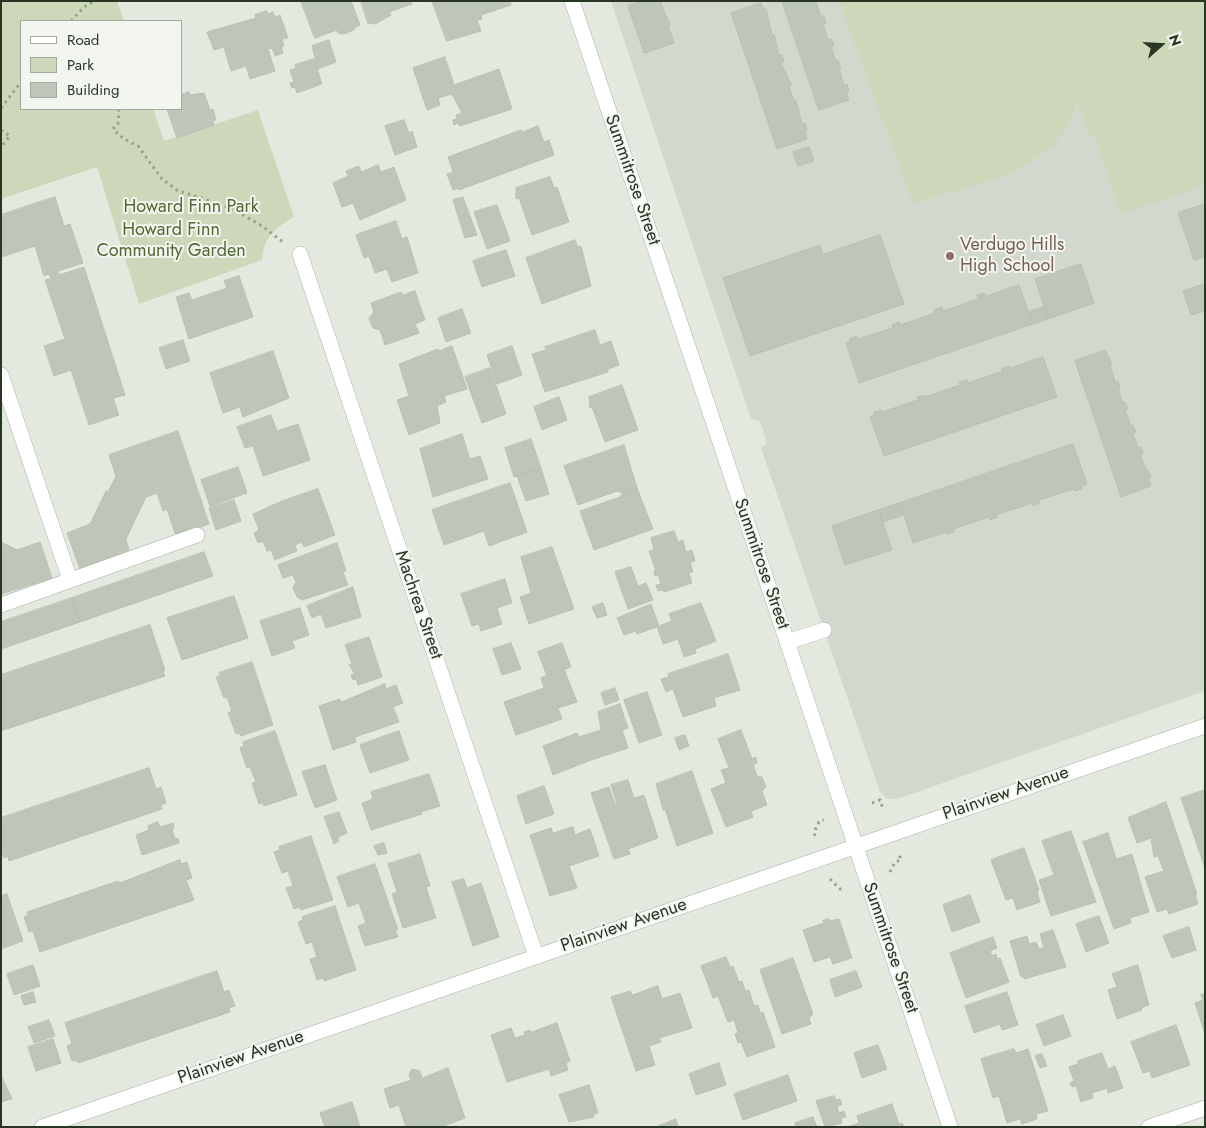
<!DOCTYPE html>
<style>
body{margin:0}
#map{position:relative;width:1206px;height:1128px;overflow:hidden;background:#e4e9e0;font-family:Jost,sans-serif}
canvas{display:block}
.frame{position:absolute;inset:0;border:2px solid #283723;pointer-events:none}
.legend{position:absolute;left:20px;top:20px;width:162px;height:90px;box-sizing:border-box;background:#f3f6f0;border:1px solid #a2aa9e;margin:0;padding:6px 9px;list-style:none;font-size:15px;color:#283723}
.legend li{display:flex;align-items:center;gap:10px;height:25px}
.legend b{width:25px;border:1px solid #a2aa9e}
.north{position:absolute;left:1136px;top:20px;width:50px;height:50px;-webkit-text-stroke:4px #f3f6f0;paint-order:stroke;rotate:71deg;font-size:14px;font-weight:700;line-height:20px;text-align:center;color:#283723}
.north::after{content:'';display:block;margin:auto;width:18px;height:22px;background:#283723;clip-path:polygon(50% 0,100% 100%,50% 72%,0 100%)}
</style>
<div id="map">
<canvas width="1206" height="1128"></canvas>
<div class="frame"></div>
<ul class="legend">
<li><b style="height:6px;background:#fff"></b>Road</li>
<li><b style="height:14px;background:#cfd7bb"></b>Park</li>
<li><b style="height:14px;background:#bec6b9"></b>Building</li>
</ul>
<div class="north">N</div>
</div>
<script>
const g = document.querySelector('canvas').getContext('2d');
g.lineJoin = 'round';
function fill(path, color) {
  g.fillStyle = color;
  g.fill(path, 'evenodd');
}
function stroke(path, color, width, dash) {
  g.strokeStyle = color;
  g.lineWidth = width;
  g.lineCap = dash ? 'butt' : 'round';
  g.setLineDash(dash || []);
  g.stroke(path);
}
function write(font, color, halo, rows, align = 'center') {
  g.font = font + ' Jost,sans-serif';
  g.lineWidth = 4;
  g.setLineDash([]);
  g.textBaseline = 'middle';
  g.strokeStyle = halo;
  g.fillStyle = color;
  for (const [text, x, y, turn = 0] of rows) {
    g.save();
    g.translate(x, y);
    g.rotate((+turn || 0) * Math.PI / 180);
    g.textAlign = isNaN(turn) ? turn : align;
    if (halo) g.strokeText(text, 0, 0);
    g.fillText(text, 0, 0);
    g.restore();
  }
}
fill(new Path2D(`
 M611,1H1205V691L900,798L888,799L880,792L761,448L767,443L760,421L751,419Z`), '#d3d8ce');
fill(new Path2D(`
 M1,1H117L124,21H21V109H153L164,141L258,110L294,217C275,228 263,238 262,260L139,304L97,167L1,199Z
 M839,1H1205V186L1120,214L1096,138L1090,136L1077,103C1075,108 1074,116 1071,121C1040,176 969,186 913,203Z`), '#cfd7bb');
const building = new Path2D(`
 M301,1H351L360,25L356,27L354,30L344,34L338,33L337,30L315,38Z
 M361,1H411L412,4L389,12L391,15L375,24L368,23Z
 M432,1H510L511,5L481,15L482,19L477,20L481,31L447,41Z
 M643,1H660L670,25H668L674,43L644,53L628,6Z
 M782,1H819L816,2L821,16H824L826,23L823,24L828,40L831,39L834,46L831,47L836,61L838,60L841,68L839,69L844,85L847,84L849,91L846,92L849,100L819,110Z
 M761,3L764,10L766,9L772,35L774,34L779,55H782L784,62L781,63L792,86H789L794,101L796,100L802,124L805,123L807,130L805,131L807,139L777,149L731,13Z
 M267,11L268,14L273,12L275,17L280,15L288,38L282,39L284,46L281,47L283,53L275,56L272,48L268,49L275,71L250,79L246,66L231,71L224,47L214,50L207,32L256,18L255,15Z
 M329,40L336,62L318,69L312,46Z
 M445,57L454,85L499,69L512,109L460,126L458,123L454,125L453,120L457,119L456,115L462,113L452,94L438,98L440,105L427,110L413,68Z
 M314,59L322,84L297,93L295,87L292,88L290,83L294,82L290,70L296,68L295,65Z
 M189,92L190,95L204,93L210,110L213,109L216,120H213L214,125L177,138L167,109H181V95Z
 M404,120L409,133L412,131L417,147L395,155L385,126Z
 M538,126L544,142L549,140L554,155L459,190V188L453,190L447,174L453,172L448,157L521,130L522,132Z
 M809,147L814,161L798,166L793,152Z
 M378,165L381,172L394,167L406,200L360,220L353,203L342,207L333,183L348,176L346,171L359,166L361,172Z
 M550,177L554,188L557,187L569,222L532,235L519,198L516,199V188Z
 M55,197L64,226L70,224L83,263L58,271L59,275L84,267L125,395L113,398L119,415L89,425L71,370L54,376L44,346L65,339L45,280L51,279L49,274L44,276L35,246L1,257V215Z
 M463,197L477,235L465,238L453,200Z
 M1205,204V257L1194,260L1178,213Z
 M497,205L510,241L487,249L474,212Z
 M396,221L402,239L407,237L418,273L392,282L387,269L375,273L369,256L364,258L356,235Z
 M880,235L904,304L750,356L723,278L820,245L823,254Z
 M575,240L578,247L581,246L591,286L542,304L526,258Z
 M506,250L515,276L482,287L473,261Z
 M1081,264L1094,303L1048,319L1035,279Z
 M239,276L253,317L189,339L176,297L189,293L192,300L227,288L224,281Z
 M1205,284V311L1191,315L1183,291Z
 M1019,285L1033,324L859,383L846,343L850,342L849,339L857,336L858,339L893,328L892,325L899,322L900,325L935,313L934,310L942,307L943,311L978,299L977,295L985,293L986,296Z
 M415,291L425,320L415,324L419,333L385,345L380,330L373,328L369,318L374,312L371,303L401,292L403,295Z
 M1044,307L1048,319L1033,324L1028,312Z
 M462,309L471,333L446,342L438,318Z
 M595,330L600,345L611,341L619,365L608,369V372L545,392L532,354L546,350L545,347Z
 M183,340L190,361L166,369L159,348Z
 M452,346L467,389L444,396L446,402L437,406L440,423L409,435L397,400L409,396L399,364L438,349L439,351Z
 M512,346L522,375L497,384L487,355Z
 M1105,350L1112,364L1110,365L1115,382L1118,381L1120,388L1118,389L1123,403L1125,402L1128,409L1125,410L1131,426L1133,425L1136,432L1133,433L1138,448L1141,447L1143,454L1140,455L1146,470H1148L1151,477L1148,478L1151,486L1121,497L1075,361Z
 M273,351L289,398L243,417L240,407L223,413L210,373Z
 M1043,357L1057,397L884,456L870,417L875,415L874,412L881,410L882,412L918,400L917,397L924,395L925,397L960,385L959,382L967,380L968,383L1003,371L1002,368L1009,366L1010,368Z
 M490,368L506,414L482,423L465,377Z
 M622,385L638,430L605,442L592,407L590,408L589,397Z
 M559,397L567,420L542,430L534,407Z
 M271,415L277,431L298,424L310,460L263,476L253,446L245,448L237,427Z
 M178,431L209,524L176,536L167,509L163,511L157,493L146,497L126,539L129,550L80,569L67,533L90,524L106,491L108,492L116,476L109,455Z
 M462,434L470,459L480,456L488,479L433,497L420,449Z
 M531,439L541,468L514,477L505,448Z
 M1073,444L1087,484L1081,486L1082,489L1075,491L1074,489L1039,500L1040,503L1033,506L1032,503L996,515L997,517L990,520L989,517L953,529L954,532L947,534L946,532L913,543L900,503Z
 M624,445L637,488L623,493L617,491L578,505L564,466Z
 M238,467L247,493L210,506L201,480Z
 M541,468L549,494L526,501L517,476Z
 M510,483L527,532L489,546L484,531L444,545L432,510Z
 M637,488L653,529L594,550L580,511L620,497L623,493Z
 M318,489L335,535L304,547L302,542L295,545L297,551L275,560L271,550L267,551L263,541L258,543L254,533L259,530L253,514L282,501Z
 M234,500L241,521L216,530L209,508Z
 M900,503L904,515L882,522L879,510Z
 M879,510L892,550L845,565L832,526Z
 M674,531L678,542L683,540L686,552L692,550L695,561L690,562L693,572L689,573L692,583L664,592L663,590L658,591L656,585L661,584L658,575L655,576L654,571H656L649,551L654,550L651,538Z
 M1,542L17,550L40,542L52,578L1,594Z
 M337,543L346,571L343,572L348,585L302,600L297,597L293,587L296,582L293,575L283,578L278,565Z
 M552,547L574,609L529,624L520,597L531,593L521,557Z
 M204,552L213,576L80,622L72,598Z
 M631,567L638,586L646,583L653,600L628,609L615,572Z
 M505,579L512,603L497,608L502,624L481,631L479,624L472,626L461,594Z
 M353,587L361,617L326,628L321,614L312,618L307,606Z
 M234,596L248,638L182,660L167,618Z
 M72,598L80,622L1,649V622Z
 M603,603L607,615L597,618L592,607Z
 M701,603L716,641L695,649L696,653L684,657L678,639L663,644L657,627L637,634L636,631L624,635L617,618L651,604L659,626L672,621L669,614Z
 M300,608L309,635L292,641L295,648L272,656L260,621Z
 M150,625L165,670L163,671L165,676L1,731V675Z
 M369,637L382,677L358,685L356,679L353,680L351,675L355,674L349,665L352,664L345,645Z
 M511,643L521,669L502,675L493,649Z
 M562,643L571,667L547,676L538,652Z
 M728,654L740,690L714,698L716,706L683,717L673,689L666,692L661,679L669,677L668,674Z
 M252,662L273,725L241,736L239,733L236,734L228,713L232,711L227,697L224,698L216,677L220,676L219,673Z
 M564,669L577,702L558,708L562,719L516,735L504,702L544,688L541,678Z
 M385,684L386,689L396,685L403,703L393,707L399,722L355,737L356,742L333,750L319,706L340,699L341,702Z
 M615,688L619,700L605,705L601,693Z
 M647,692L662,735L639,743L624,700Z
 M620,704L624,716L620,717H624L628,728L623,730L621,727L628,748L591,760L553,775L543,746L577,733L579,737L601,730L598,712Z
 M741,730L752,759L756,757L757,763L753,765L757,776L762,777L766,787L762,791L767,805L751,811L753,817L726,827L711,789L726,783L721,770L729,768L718,739Z
 M275,731L297,795L264,806L263,803L259,804L252,783L256,782L250,767L247,768L240,748L244,746L243,742Z
 M399,731L409,760L370,773L360,745Z
 M685,735L689,746L679,750L675,738Z
 M325,765L337,800L315,808L302,772Z
 M149,768L156,789L161,787L166,803L161,805L162,809L9,861L8,856L4,858L1,850V842L3,841L1,818Z
 M692,771L713,833L677,846L665,809L663,810L656,784Z
 M429,774L440,806L421,812L422,814L371,830L362,803L373,799L371,792Z
 M628,780L634,798L644,795L658,838L628,849L630,854L614,859L591,793L609,787L615,804H617L611,785Z
 M544,786L554,814L526,824L517,796Z
 M1205,790V868L1181,798Z
 M1166,802L1197,894L1195,895L1198,904L1169,914L1167,909L1157,912L1145,877L1164,871L1158,856L1154,857L1151,838L1137,843L1128,818Z
 M339,812L347,833L338,837L339,841L334,844L324,817Z
 M158,822L160,827L173,823L174,828L172,829L175,839L178,838L179,843L142,855L136,835L149,830L148,826Z
 M573,827L575,835L590,829L599,856L569,866L577,888L550,896L530,835L551,828L553,833Z
 M1071,831L1096,902L1051,916L1039,880L1054,875L1042,841Z
 M1108,833L1116,859L1132,854L1149,912L1130,918L1131,923L1114,929L1083,842Z
 M311,836L333,900L301,910L300,907L294,909L286,888L293,886L288,871L282,873L274,852L280,850L279,847Z
 M384,843L387,853L378,855L374,846Z
 M1024,848L1039,890L1037,891L1040,902L1017,910L1013,898L1006,900L991,860Z
 M420,854L430,886L426,887L436,918L403,928L392,894L397,892L388,864Z
 M180,860L181,864L187,862L192,878L186,880L194,900L40,952L33,931L29,932L24,917L28,916L27,912L118,881L119,883Z
 M375,864L398,930H395L398,937L365,946L358,926L366,923L359,903L348,907L337,877Z
 M464,879L467,888L481,883L499,937L473,946L452,882Z
 M7,894L23,941L1,949V896Z
 M970,895L980,922L952,932L943,905Z
 M335,906L356,970L324,981L323,978L317,980L310,959L317,957L312,942L306,944L298,922L303,920L302,917Z
 M1099,916L1109,943L1086,952L1076,924Z
 M829,919L830,921L839,919L852,958L833,964L830,957L814,962L803,930L824,923L823,921Z
 M1189,927L1196,950L1172,958L1163,936Z
 M1053,930L1066,967L1024,979L1023,976L1021,977L1010,941L1027,936L1029,944L1036,942L1039,949L1044,948L1040,934Z
 M993,937L997,948L990,951L992,956L996,954L997,959L1000,958L1009,982L966,998L950,953Z
 M726,957L730,967L733,966L739,982L742,981L745,991L749,990L754,1006L758,1005L760,1013L763,1012L775,1047L747,1057L741,1042L738,1043L735,1034L738,1033L734,1020L728,1022L718,996L713,998L701,966Z
 M793,958L813,1014L809,1018L811,1024L782,1034L760,970Z
 M33,965L40,986L14,995L7,974Z
 M1138,965L1149,1005L1141,1008L1142,1010L1117,1019L1108,990L1117,987L1112,974Z
 M217,971L224,992L229,990L235,1006L229,1008L230,1012L78,1063L76,1060L72,1061L67,1046L72,1044L65,1023Z
 M856,971L862,987L835,997L830,980Z
 M658,986L662,999L680,993L692,1028L659,1038L661,1042L649,1046L655,1065L636,1071L611,997L630,991L632,995Z
 M33,992L36,1002L24,1005L21,996Z
 M1007,992L1018,1025L1002,1030L1000,1024L974,1033L965,1006Z
 M1205,994V1034L1195,1003L1203,1000L1201,995Z
 M1063,1015L1071,1036L1044,1046L1036,1025Z
 M49,1020L55,1036L34,1043L28,1027Z
 M557,1023L570,1061L566,1063L568,1070L551,1076L549,1069L507,1082L491,1035L511,1028L515,1038L525,1035L524,1032L530,1030L531,1032Z
 M1176,1025L1190,1065L1152,1078L1150,1071L1143,1073L1131,1042Z
 M53,1039L61,1063L36,1071L28,1047Z
 M878,1045L887,1069L862,1078L854,1053Z
 M1014,1049L1016,1053L1028,1049L1048,1111L1036,1114L1037,1119L1022,1124L1020,1119L1007,1123L999,1096L993,1098L981,1059Z
 M1102,1053L1108,1069L1115,1066L1123,1088L1108,1093L1107,1088L1092,1093L1093,1098L1081,1102L1076,1086L1072,1087L1070,1083L1074,1081L1069,1067L1078,1064V1061Z
 M1042,1054L1047,1066L1040,1068L1035,1056Z
 M719,1063L726,1085L696,1095L689,1074Z
 M448,1068L465,1118L441,1127H406L399,1105L390,1108L384,1089L411,1080L409,1075L412,1069L420,1071L422,1078Z
 M1,1075L12,1099L1,1102Z
 M788,1075L797,1101L743,1120L734,1094Z
 M589,1085L598,1113L594,1114V1117L569,1122L559,1095Z
 M834,1096L836,1100L840,1099L842,1105L837,1106L839,1113L844,1111L846,1117L841,1118L842,1123L825,1127L816,1101Z
 M352,1102L360,1127H325L320,1113Z
 M892,1104L899,1124L902,1123L904,1127H847L859,1123L857,1116Z
 M813,1117L817,1127H796L795,1123Z
 M676,1119L678,1127H656Z`);
fill(building, '#bec6b9');
stroke(building, '#b9c1b3', 1);
const minor = new Path2D(`
 M572,1L950,1127
 M300,254L536,956
 M1,375L70,580
 M1,605L197,535
 M787,642L824,630
 M42,1127L1205,726
 M1149,1127L1205,1108`);
stroke(minor, '#a8b0a4', 16);
stroke(new Path2D(`
 M71,21L84,7L94,1
 M1,108L21,82
 M119,109L118,124L113,129L124,139L138,146L162,179L177,190L233,209L262,226L283,242
 M1,130L10,136L1,147
 M872,803L880,800L883,809
 M815,836L814,832L819,822L824,820
 M890,872L895,862L901,860L899,854
 M830,879L840,889L843,888`), '#8fa884', 3, [2.5, 4]);
stroke(minor, '#fff', 15);
for (const [x, y, r, color] of [
 [950,256,5,"#8d6e63"]
]) {
  const dot = new Path2D();
  dot.arc(x, y, r, 0, 2 * Math.PI);
  g.fillStyle = color;
  g.fill(dot);
  stroke(dot, '#f3f6f0', 2);
}
write('18px', '#283723', '#f3f6f0', [
 ["Summitrose Street",632,180,71],
 ["Summitrose Street",761,564,71],
 ["Machrea Street",418,605,71],
 ["Plainview Avenue",1006,794,-19],
 ["Plainview Avenue",624,926,-19],
 ["Summitrose Street",890,948,71],
 ["Plainview Avenue",241,1058,-19]
]);
write('18px', '#526832', '#f3f6f0', [
 ["Howard Finn Park",191,208],
 ["Howard Finn",171,231],
 ["Community Garden",171,252]
]);
write('18px', '#785e54', '#f3f6f0', [
 ["Verdugo Hills",960,246],
 ["High School",960,267]
], 'left');
</script>
